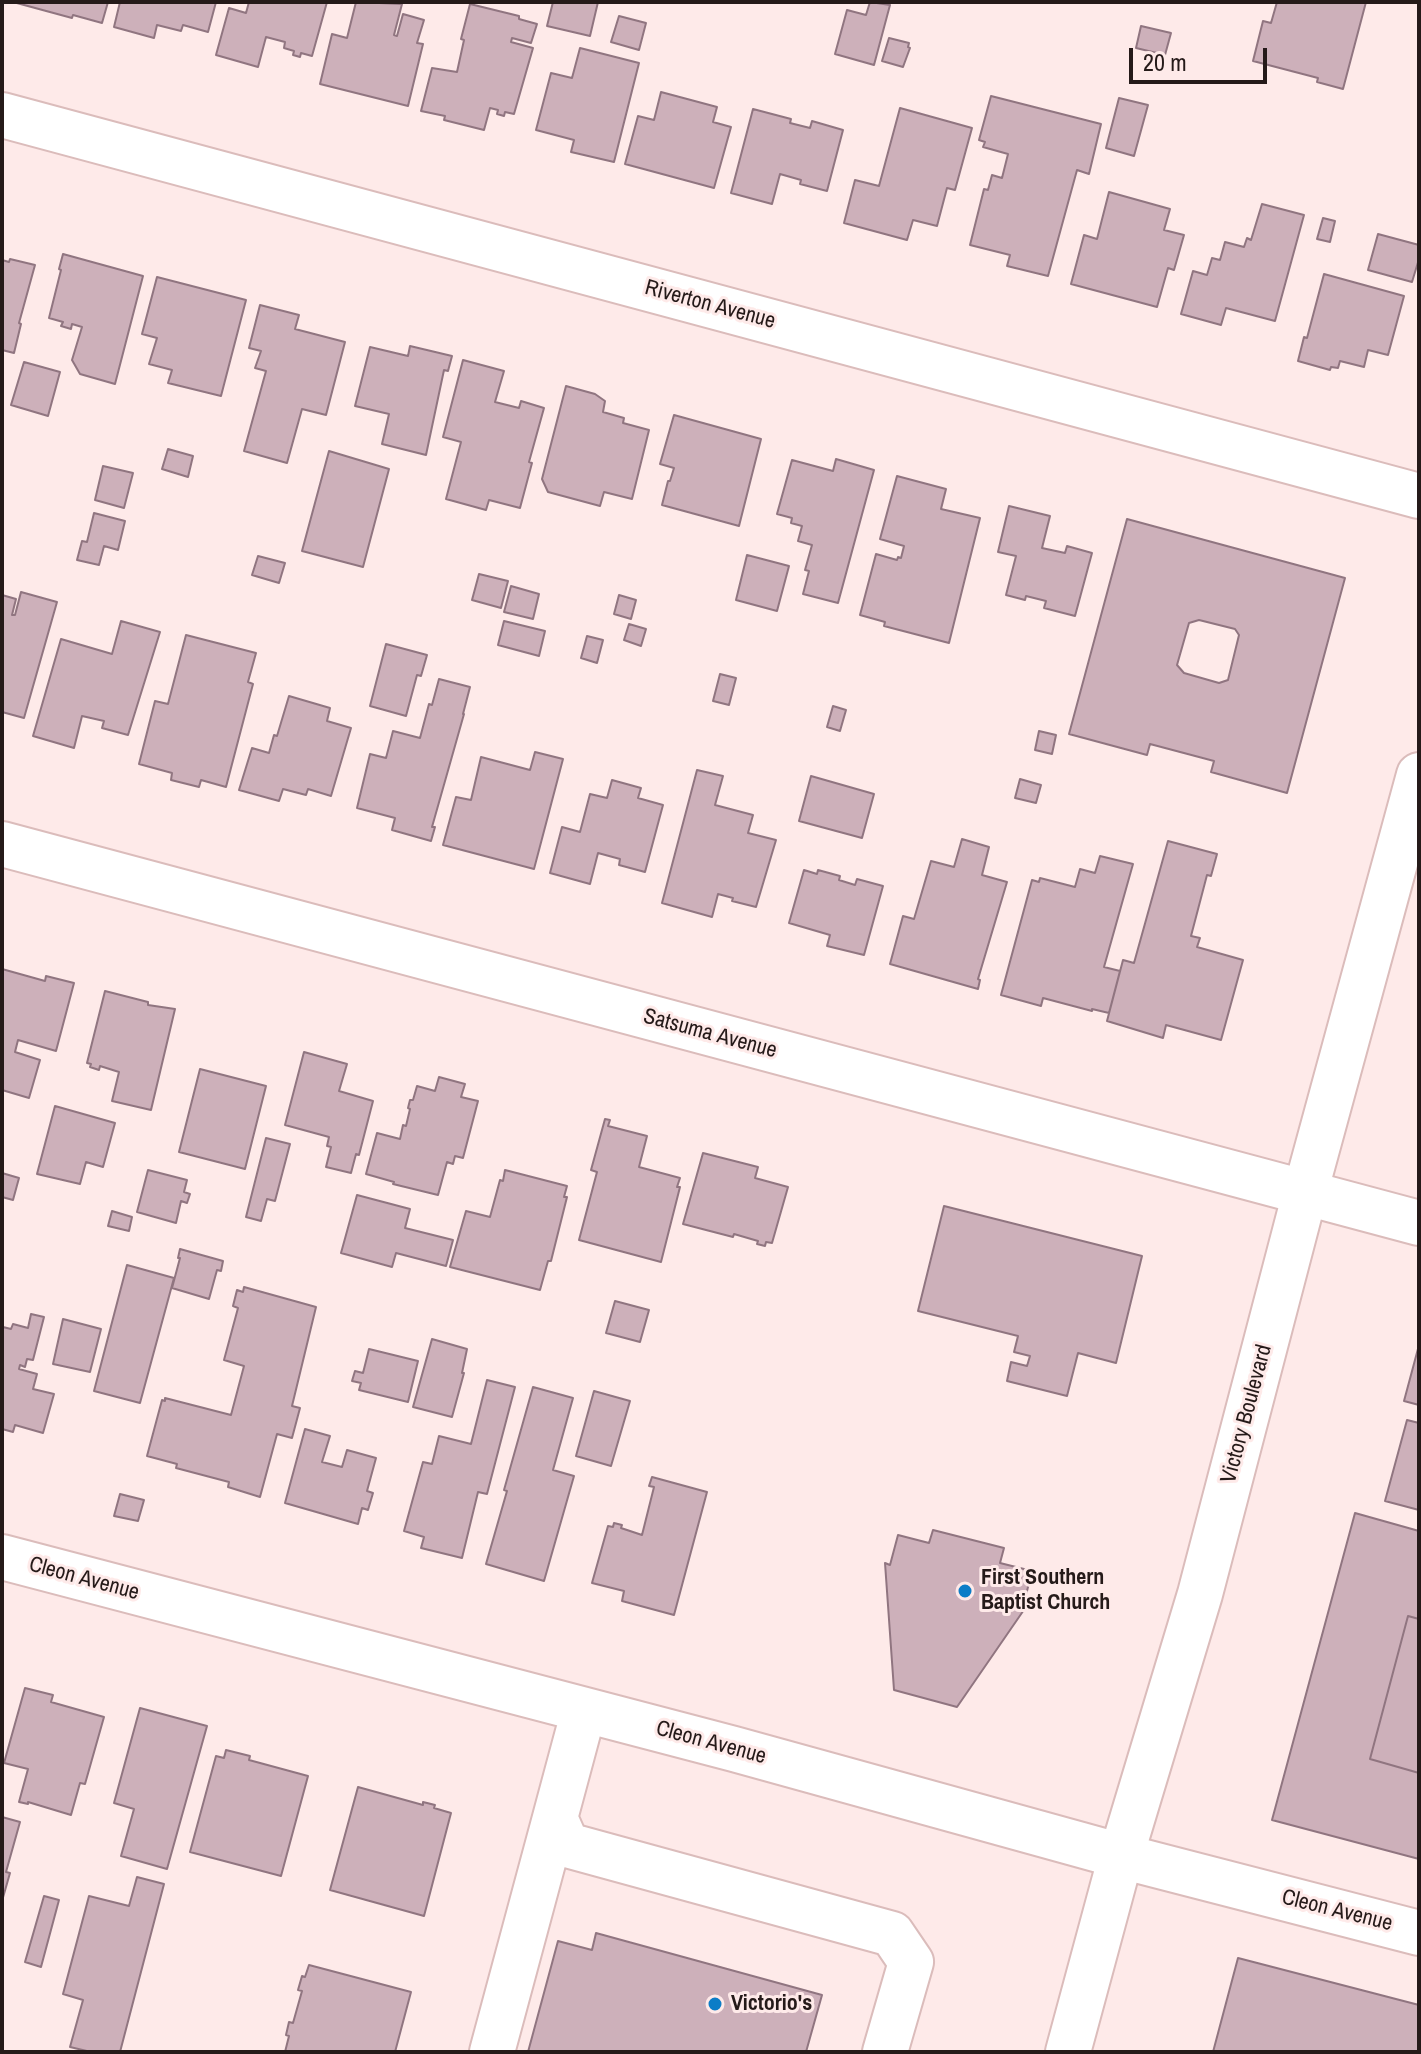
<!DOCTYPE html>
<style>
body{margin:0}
#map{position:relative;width:1421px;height:2054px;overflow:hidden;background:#feeae9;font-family:"Archivo Narrow",sans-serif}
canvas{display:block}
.frame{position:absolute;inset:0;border:4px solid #251a19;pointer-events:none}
.scale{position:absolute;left:1129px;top:48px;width:138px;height:36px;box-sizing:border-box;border:4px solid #251a19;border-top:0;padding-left:10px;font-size:24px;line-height:28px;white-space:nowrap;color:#251a19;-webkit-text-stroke:6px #feeae9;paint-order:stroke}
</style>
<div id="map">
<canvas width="1421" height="2054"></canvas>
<div class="frame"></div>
<div class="scale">20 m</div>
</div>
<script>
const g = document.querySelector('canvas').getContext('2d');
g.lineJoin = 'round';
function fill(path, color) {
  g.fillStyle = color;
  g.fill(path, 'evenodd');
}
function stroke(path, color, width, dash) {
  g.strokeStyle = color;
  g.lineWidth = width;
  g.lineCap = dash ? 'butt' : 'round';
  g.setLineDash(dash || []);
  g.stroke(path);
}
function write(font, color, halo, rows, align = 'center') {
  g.font = font + ' "Archivo Narrow",sans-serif';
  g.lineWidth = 6;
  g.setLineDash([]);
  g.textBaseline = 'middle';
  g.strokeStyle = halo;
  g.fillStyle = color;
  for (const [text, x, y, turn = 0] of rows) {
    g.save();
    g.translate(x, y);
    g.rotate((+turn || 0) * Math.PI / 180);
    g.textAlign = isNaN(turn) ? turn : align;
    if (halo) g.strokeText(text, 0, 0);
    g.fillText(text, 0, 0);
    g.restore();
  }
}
const building = new Path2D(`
 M13,2H108L102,23L73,15L72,18Z
 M120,2H216L208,32L183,25L181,31L157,25L154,38L114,27Z
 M249,2H327L312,56L301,53L300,57L293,55L294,51L284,48L285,42L266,37L258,67L216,55L229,8L246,13Z
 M356,2L402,4L394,35L397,36L403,14L424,20L417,43L423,44L408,106L320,84L332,34L347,38Z
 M553,2H598L590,36L547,26Z
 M870,2L890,5L874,65L835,54L847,10L866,15Z
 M1277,2H1366L1343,89L1317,82L1318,78L1253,61L1263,21L1271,23Z
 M470,4L519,16V19L537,24L531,43L512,38L511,42L533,48L514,114L505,112L504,116L497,114L498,110L490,108L484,130L444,120L445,116L421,111L432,68L457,72L464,40L461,39Z
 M619,16L646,23L639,50L611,42Z
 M1141,26L1171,33L1165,55L1136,48Z
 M889,38L909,43L908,47L910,48L903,67L882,61Z
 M580,48L639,63L614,162L571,152L574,140L536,130L551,73L572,78Z
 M661,92L717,107L713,122L731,127L714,188L625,164L638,116L654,120Z
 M991,96L1101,124L1089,174L1077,170L1048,276L1007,266L1010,255L970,245L984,189L988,190L992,175L1002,178L1008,154L983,147L985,142L979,140Z
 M1119,98L1148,105L1134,156L1106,148Z
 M900,108L972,128L955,190L947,188L937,226L913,220L907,240L844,223L855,180L879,186Z
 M753,109L791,119L790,123L810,128L812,121L843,130L827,191L800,184L801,180L780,174L772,204L731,193Z
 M1109,192L1170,209L1164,230L1184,235L1174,270L1168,268L1157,307L1071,284L1084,235L1097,239Z
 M1262,204L1304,215L1275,321L1226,308L1221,325L1181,314L1193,271L1207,275L1212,258L1220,260L1225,242L1244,247L1247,238L1251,240Z
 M1323,218L1335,221L1330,242L1317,239Z
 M1378,234L1419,245V259L1412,282L1368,270Z
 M63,254L143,276L115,384L80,374L72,360L82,327L72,324L71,329L61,326L63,322L49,318L61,270L59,269Z
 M10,259L35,265L19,323L21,324L14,353L2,350V260L9,262Z
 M1324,274L1404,296L1388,355L1368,350L1364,367L1340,361L1338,368L1331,367L1330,370L1298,361L1304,337L1307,338Z
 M157,277L246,300L221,396L168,383L172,370L149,364L157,338L142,334Z
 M260,305L299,315L295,329L345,342L326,415L302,409L287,463L244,451L266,371L255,368L261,351L249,348Z
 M410,346L452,356L448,371L444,370L426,455L382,444L389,414L355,406L370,347L408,356Z
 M463,360L504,371L495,402L519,408L521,401L544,408L529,462L532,463L520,508L489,500L486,510L446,499L461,442L443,437Z
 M24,362L60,372L48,416L11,405Z
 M566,386L595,394L605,401L603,412L624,418L623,423L649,430L632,499L604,492L600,506L548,492L542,479Z
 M674,415L761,439L739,526L662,505L668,481H670L674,468L660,464Z
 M168,449L193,456L188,477L162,469Z
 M329,451L389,469L363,567L302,551Z
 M836,459L874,470L838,603L803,594L809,571L805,570L812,545L798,541L802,526L791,523L792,518L777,514L792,460L833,471Z
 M103,466L133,473L124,508L95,500Z
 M897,476L946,489L941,509L980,518L949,643L884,626L885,622L860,615L876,554L897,560L898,557L901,558L904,546L880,539Z
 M1009,506L1050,516L1042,548L1065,553L1067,546L1092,553L1075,616L1044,608L1046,601L1026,596L1025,600L1006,595L1016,556L998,552Z
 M94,513L125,521L118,550L104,546L99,565L77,560L82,541L87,542Z
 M1127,519L1345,578L1287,793L1211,772L1214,761L1150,744L1147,755L1069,734ZM1199,620L1235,629L1239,635L1228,680L1219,683L1184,673L1177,665L1189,623Z
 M747,555L789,566L777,611L736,600Z
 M258,556L285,563L279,583L252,575Z
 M479,574L508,581L501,608L472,600Z
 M511,586L539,594L533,619L504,612Z
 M21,592L57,602L24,718L2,712V595L16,599L12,615H15Z
 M619,595L636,600L631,619L614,614Z
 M121,621L160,632L128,735L102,728L104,721L82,716L74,748L33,736L61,639L112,654Z
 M504,621L545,631L539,656L498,645Z
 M629,624L646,629L641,646L624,640Z
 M186,635L256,653L248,682L253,684L226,787L201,780L199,787L171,780L172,773L139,764L155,701L168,704Z
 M587,636L603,640L597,663L581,658Z
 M386,644L427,655L421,676L417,675L406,716L370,706Z
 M720,674L736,678L729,705L713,701Z
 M439,679L470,687L463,714H464L432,827H435L431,841L392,830L395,818L357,808L370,754L386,758L393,731L420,738L429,704L432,705Z
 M289,696L330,708L327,721L351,728L331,796L308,789L306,795L283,789L279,801L239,790L252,748L269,753L274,735L277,736Z
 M833,706L846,710L840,731L827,727Z
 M1039,731L1056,735L1052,754L1035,750Z
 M535,752L563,759L534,869L443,845L456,797L471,800L481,757L530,770Z
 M697,770L723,776L715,805L753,815L748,833L776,840L756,907L732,901L733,898L718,894L712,917L662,903Z
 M811,776L874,794L862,838L799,821Z
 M1020,779L1041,785L1036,803L1015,798Z
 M612,780L641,788L638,798L663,805L645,872L619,865L620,859L598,853L590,884L550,873L562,827L580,832L590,794L607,798Z
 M962,839L989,847L982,875L1007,882L978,979L980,980L978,989L890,964L903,916L914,919L931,861L954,867Z
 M1168,841L1217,854L1211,876L1207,875L1191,936L1200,938L1197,947L1243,960L1221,1040L1166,1025L1163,1038L1107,1021L1123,960L1134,963Z
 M1100,856L1133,864L1104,967L1120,971L1109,1013L1092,1009V1011L1043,998L1041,1006L1001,995L1032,880L1039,882L1040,878L1075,887L1080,869L1095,873Z
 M804,870L817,874L818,870L840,876L839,880L855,885L857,879L883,886L864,955L827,946L830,935L789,923Z
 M2,969L45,981L46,976L74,983L56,1051L18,1040L15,1052L40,1060L29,1098L2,1090Z
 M105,991L148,1002V1005L175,1009L151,1110L112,1101L119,1072L100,1066L99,1070L90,1067L91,1064L87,1063Z
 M304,1052L347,1064L339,1091L373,1101L359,1155L356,1154L351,1173L326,1167L331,1147L327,1146L329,1137L285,1125Z
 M200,1069L266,1086L245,1169L179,1152Z
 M439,1077L465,1084L461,1097L478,1101L463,1158L455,1156L453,1164L447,1162L438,1195L393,1184L394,1182L366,1174L377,1133L400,1139L403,1125L406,1126L410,1109L408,1108L410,1100H413L417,1086L435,1091Z
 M55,1106L115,1123L103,1167L86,1162L80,1184L37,1174Z
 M605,1119L610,1120L608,1126L647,1136L639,1167L680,1178L677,1187H680L661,1262L579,1240L597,1172L591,1170Z
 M266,1138L290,1144L275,1201L267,1199L261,1221L246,1217Z
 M703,1153L758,1167L755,1178L788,1187L772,1243L766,1242L765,1246L757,1244L758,1241L734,1234L733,1237L683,1224Z
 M148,1170L187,1180L184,1192L190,1194L187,1203L181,1201L176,1223L137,1212Z
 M505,1170L567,1186L564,1197H567L551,1261H548L540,1290L450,1267L466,1211L490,1217L500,1180L503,1181Z
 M2,1173L19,1178L13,1200L2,1197Z
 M357,1195L410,1209L405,1228L453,1240L446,1266L396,1253L392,1267L341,1253Z
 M944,1206L1142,1256L1116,1363L1078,1353L1067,1396L1007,1381L1011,1362L1027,1366L1030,1356L1014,1352L1018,1336L918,1311Z
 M112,1211L132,1217L129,1231L108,1226Z
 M180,1249L223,1261L221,1271L217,1270L209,1299L172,1288L180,1258H178Z
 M127,1265L174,1278L140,1403L94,1391Z
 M244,1287L316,1307L292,1406L300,1408L292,1438L277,1434L260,1497L228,1487L229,1482L176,1468L177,1464L147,1456L162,1400L165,1401V1398L231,1415L244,1366L224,1360L238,1308L233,1306L237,1290L243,1292Z
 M615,1301L649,1310L640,1342L606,1333Z
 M31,1314L44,1317L33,1360L27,1359L25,1367L20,1365L19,1369L37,1374L33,1389L54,1394L43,1433L15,1425L13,1432L2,1429V1332L3,1327L11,1329L13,1324L28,1328Z
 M63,1319L101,1329L90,1372L53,1364Z
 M432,1339L467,1349L462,1373H464L452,1417L413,1407Z
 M1419,1345V1405L1404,1401Z
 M369,1349L418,1361L408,1402L359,1390L361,1383L352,1381L355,1371L363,1373Z
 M487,1380L515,1387L487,1494L478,1492L462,1558L421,1548L424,1537L404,1531L423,1462L432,1464L439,1436L471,1444Z
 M533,1387L573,1398L553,1470L574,1476L544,1581L486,1564L507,1491L504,1490Z
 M594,1391L630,1401L611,1466L576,1456Z
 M1407,1420L1419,1423V1510L1385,1501Z
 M305,1429L330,1436L322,1462L342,1467L347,1450L376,1458L367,1491L373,1493L368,1510L362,1508L358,1524L285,1503Z
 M652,1477L707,1492L674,1615L622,1601L624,1591L592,1583L608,1526L613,1527L614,1523L622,1525L621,1528L642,1535L654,1487L649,1486Z
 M120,1494L144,1500L138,1521L114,1516Z
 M1355,1513L1419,1531V1619L1408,1616L1370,1759L1419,1773V1859L1272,1820Z
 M933,1530L1004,1548L1000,1563L1032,1571L1024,1603L1028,1604L957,1707L894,1690L885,1563L890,1565L898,1535L929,1543Z
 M1408,1616L1419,1619V1773L1370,1759Z
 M25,1688L53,1695L51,1702L104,1717L85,1784L80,1783L71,1815L28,1802V1804L19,1802L28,1769L4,1763Z
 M140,1708L207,1726L167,1869L121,1856L134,1809L114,1803Z
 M226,1750L250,1756L249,1760L308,1776L281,1876L190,1852L216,1756L224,1758Z
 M358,1787L423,1805V1802L435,1805L434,1808L451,1813L424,1916L330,1890Z
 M2,1817L20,1822L6,1872L10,1873L2,1901Z
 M137,1877L164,1884L120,2052H91L70,2047L83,2000L63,1994L89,1896L129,1906Z
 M44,1896L59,1900L41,1967L25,1962Z
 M596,1933L822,1995L806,2052H528L558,1941L592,1950Z
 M1238,1958L1419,2005V2052H1213Z
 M309,1965L411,1992L395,2052H285L289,2036L286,2035L289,2022L293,2023L302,1991L298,1990L302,1976L305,1977Z`);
fill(building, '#cdb0ba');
stroke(building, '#907580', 2);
const minor = new Path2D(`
 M2,115L1419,496
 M2,844L1419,1223
 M2,1557L734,1749L1121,1856L1419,1933
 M584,1710L555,1818L567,1845L892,1934L911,1962L885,2052
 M492,2052L555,1818`);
const major = new Path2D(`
 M1068,2052L1121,1856L1200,1594L1305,1193L1419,775`);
stroke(minor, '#dbbcbb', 48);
stroke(major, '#dbbcbb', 48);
stroke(minor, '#fff', 44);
stroke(major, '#fff', 44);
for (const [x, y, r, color] of [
 [965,1591,8,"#0c7dc7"],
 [715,2004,8,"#0c7dc7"]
]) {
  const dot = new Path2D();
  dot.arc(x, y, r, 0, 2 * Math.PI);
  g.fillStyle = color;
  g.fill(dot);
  stroke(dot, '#feeae9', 3);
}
write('22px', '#251a19', '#feeae9', [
 ["Riverton Avenue",710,305,15],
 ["Satsuma Avenue",710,1034,15],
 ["Victory Boulevard",1247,1414,-75],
 ["Cleon Avenue",84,1579,15],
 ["Cleon Avenue",711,1743,15],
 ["Cleon Avenue",1337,1911,14]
]);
write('bold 22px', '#251a19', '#feeae9', [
 ["First Southern",981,1578],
 ["Baptist Church",981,1603],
 ["Victorio's",731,2004]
], 'left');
</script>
